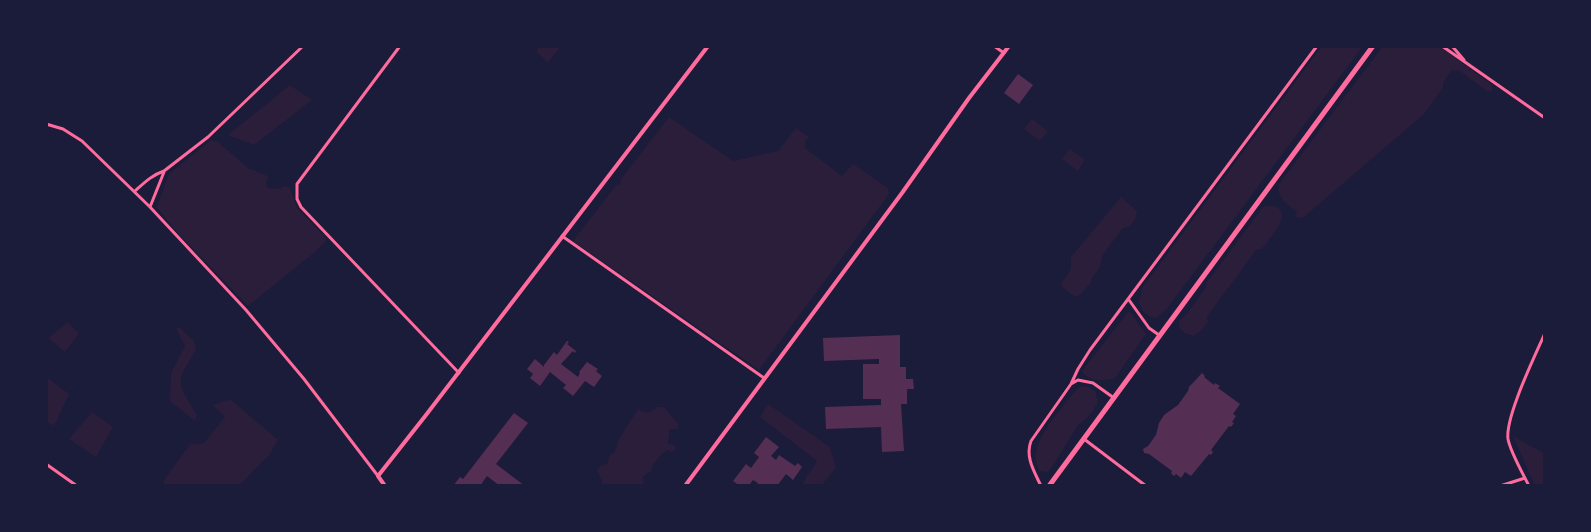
<!DOCTYPE html>
<style>
body{margin:0}
#map{position:relative;width:1591px;height:532px;overflow:hidden;background:#1b1b3a;font-family:"Times New Roman",serif}
canvas{display:block}
.frame{position:absolute;inset:0;border:48px solid #1b1b3a;pointer-events:none}
</style>
<div id="map">
<canvas width="1591" height="532"></canvas>
<div class="frame"></div>
</div>
<script>
const g = document.querySelector('canvas').getContext('2d');
g.lineJoin = 'round';
function fill(path, color) {
  g.fillStyle = color;
  g.fill(path, 'evenodd');
}
function stroke(path, color, width, dash) {
  g.strokeStyle = color;
  g.lineWidth = width;
  g.lineCap = dash ? 'butt' : 'round';
  g.setLineDash(dash || []);
  g.stroke(path);
}
fill(new Path2D(`
 M538,46H561L548,63L537,52Z
 M1322,46H1363L1166,310L1157,318C1147,318 1141,311 1139,302L1142,288Z
 M1383,46H1439L1492,85V91L1488,92L1460,71L1452,70L1443,83V88L1423,115L1304,217L1298,218L1295,216L1297,212C1287,204 1276,198 1279,184Z
 M290,85L312,100L254,145L228,135Z
 M669,117L733,161L778,151L796,128L809,137L805,141V148L842,176L853,164L888,188L889,194L759,370L573,241L617,184L619,185L621,181L620,180Z
 M1032,119L1048,131L1040,141L1024,129Z
 M211,140L218,142L248,168L268,176L266,185L268,188L278,189L285,186L290,188L297,208L325,237V242L315,252L248,306L175,230L157,207L169,174Z
 M1070,149L1085,160L1078,171L1062,159Z
 M1121,197L1137,211L1135,220L1130,226L1122,229L1102,256L1100,267L1092,278L1091,283L1078,297L1072,295L1060,285L1071,269V257Z
 M1266,206C1300,205 1271,237 1262,249H1257L1206,318L1209,321L1200,332L1194,336C1185,334 1177,330 1179,321L1186,315L1206,287L1207,282L1263,207Z
 M1128,312L1131,313L1146,334L1115,378C1103,381 1089,383 1082,371Z
 M68,322L79,334L65,352L48,338Z
 M179,327L194,341L196,350C175,385 176,380 197,415L195,421L170,401L171,373L185,346L176,329Z
 M46,377L69,394L54,426L46,421Z
 M1087,386L1095,391L1098,402C1094,410 1087,420 1079,424L1050,470L1047,472L1040,471C1023,446 1062,409 1077,389L1080,387Z
 M230,399L278,440L270,454L241,484L242,486H165L163,481L190,444L204,443L225,417L213,405Z
 M768,404L830,447L836,468L821,486H801L817,461L760,417Z
 M657,407H664L678,424V429H670L668,443L673,444L676,448L672,452L667,450L660,456L652,466V470L643,477L644,486H602V481L597,470L602,465L607,464L609,456L614,453L620,437L638,409C646,414 650,413 657,407Z
 M92,412L113,427L96,457L69,439Z
 M1513,436L1545,454V486H1535Z`), '#2a1e3b');
fill(new Path2D(`
 M1018,74L1033,85L1019,104L1004,93Z
 M900,335V367H906V379H913L914,389H907V404H901L904,451L882,452L881,427L826,429L825,407L881,405V399H863V364H879V359L824,361L823,338Z
 M567,341L569,342L567,344L576,351L575,353L573,351L561,364L578,377L580,373L579,372L587,362L598,369L596,371L602,376L594,387L585,381L573,396L563,388L566,385L550,372L540,386L530,378L533,374L527,369L535,359L544,367V365L554,352L557,355Z
 M1202,373L1205,376L1204,377L1214,385L1215,383L1220,386L1218,388L1240,404L1233,414L1236,416L1232,422L1234,423L1231,427L1229,426L1211,450L1213,452L1211,455L1209,454L1205,459L1191,476L1185,472L1181,478L1176,474L1174,476L1171,473L1172,471L1149,454L1144,453L1143,449L1148,446L1156,435L1159,423L1164,415L1178,405L1188,391L1189,387Z
 M514,413L528,423L496,464L525,486H500L487,476L480,486H453L460,477L463,479Z
 M766,437L779,447L771,456L776,460L779,455L795,466L798,463L802,467L793,480L786,474L777,486H756L758,483L753,480L750,484L752,486H740L733,481L746,464L751,468L759,457L754,453Z`), '#542f53');
stroke(new Path2D(`
 M400,46L297,184V199L301,207L459,373
 M994,46L1004,53
 M1442,46L1545,118
 M1452,46L1464,60
 M46,124L63,129L82,141L150,207L246,310L304,379L378,476
 M135,191C144,183 152,175 164,171L208,137L303,46
 M150,207L164,172
 M562,236L764,378
 M1129,300L1149,328L1159,335
 M1071,384L1078,380L1093,383L1114,398
 M1084,439L1146,486
 M46,464L77,486
 M1041,486C1034,471 1025,457 1031,441L1071,384L1078,369L1090,350L1317,46
 M1500,486L1525,478
 M1529,486C1523,474 1510,451 1508,439C1505,417 1535,356 1545,333`), '#ff6b9d', 3);
stroke(new Path2D(`
 M385,486L378,476L426,415L708,46
 M685,486L902,193L969,98L1009,46`), '#ff6b9d', 4);
stroke(new Path2D(`
 M1049,486L1373,46`), '#ff6b9d', 5);
</script>
